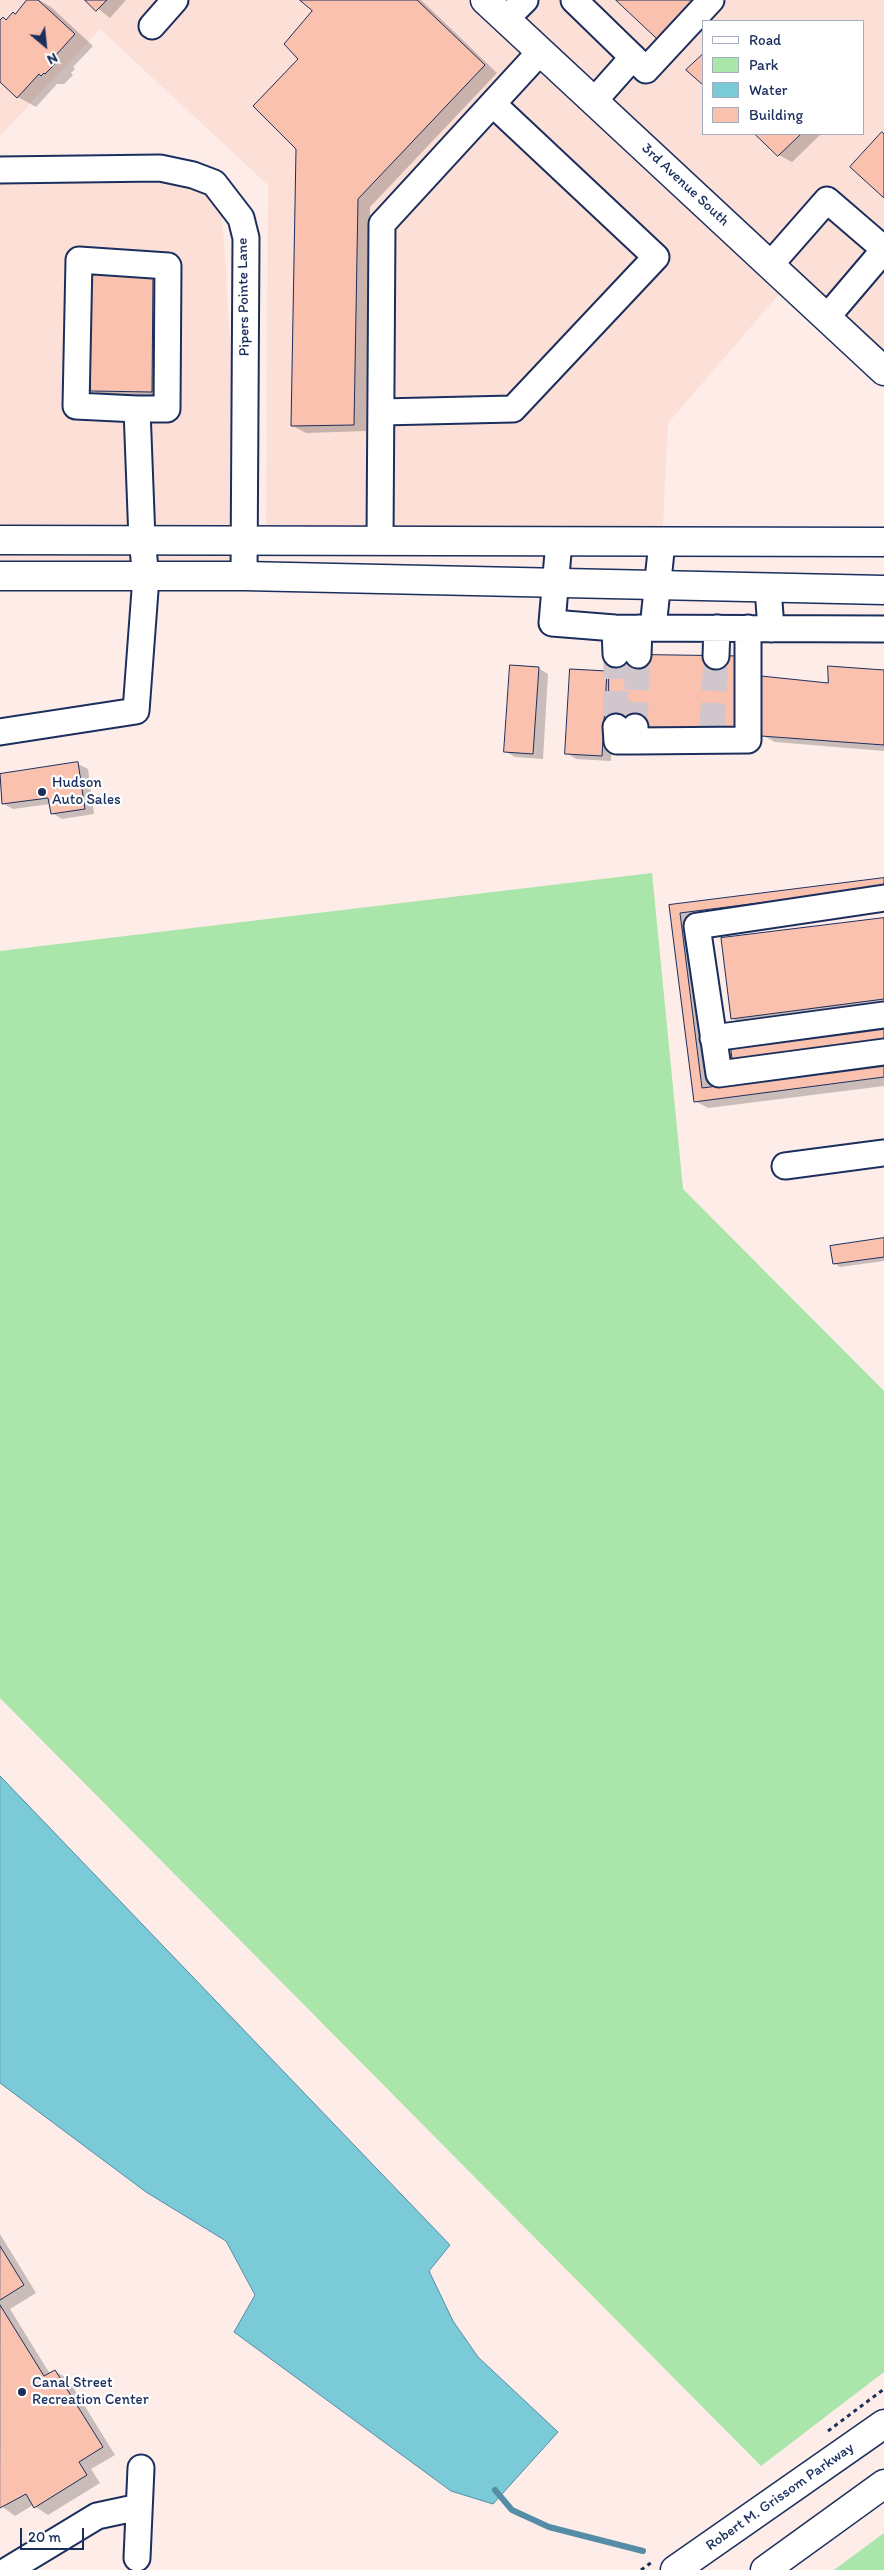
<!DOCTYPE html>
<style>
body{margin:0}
#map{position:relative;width:884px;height:2570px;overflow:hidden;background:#fdece7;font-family:Itim,sans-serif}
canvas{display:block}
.legend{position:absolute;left:702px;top:20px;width:162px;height:115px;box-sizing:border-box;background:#fff;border:1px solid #a4acbf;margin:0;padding:6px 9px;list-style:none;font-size:15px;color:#1b2f5e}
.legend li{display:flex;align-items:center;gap:10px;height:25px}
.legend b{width:25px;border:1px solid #a4acbf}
.north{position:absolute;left:20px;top:20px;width:50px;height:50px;-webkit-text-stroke:4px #fff;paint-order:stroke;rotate:152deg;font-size:14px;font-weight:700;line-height:20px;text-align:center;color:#1b2f5e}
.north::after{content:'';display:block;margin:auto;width:18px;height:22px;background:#1b2f5e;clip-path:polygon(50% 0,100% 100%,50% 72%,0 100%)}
.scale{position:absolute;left:20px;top:2528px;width:64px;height:22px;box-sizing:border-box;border:2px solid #1b2f5e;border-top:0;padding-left:6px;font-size:15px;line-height:18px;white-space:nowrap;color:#1b2f5e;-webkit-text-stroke:4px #fff;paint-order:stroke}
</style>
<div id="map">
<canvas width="884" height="2570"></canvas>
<ul class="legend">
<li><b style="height:6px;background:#fff"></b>Road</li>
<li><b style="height:14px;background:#aae5aa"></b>Park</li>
<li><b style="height:14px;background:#7bcad8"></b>Water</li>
<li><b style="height:14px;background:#f9c1ae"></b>Building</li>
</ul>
<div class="north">N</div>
<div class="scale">20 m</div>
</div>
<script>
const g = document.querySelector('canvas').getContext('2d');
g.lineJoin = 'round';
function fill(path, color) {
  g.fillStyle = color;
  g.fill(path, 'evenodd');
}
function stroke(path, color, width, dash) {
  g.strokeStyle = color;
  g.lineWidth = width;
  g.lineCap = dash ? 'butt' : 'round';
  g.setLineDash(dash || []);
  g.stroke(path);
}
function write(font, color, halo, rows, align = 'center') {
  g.font = font + ' Itim,sans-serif';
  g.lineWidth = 4.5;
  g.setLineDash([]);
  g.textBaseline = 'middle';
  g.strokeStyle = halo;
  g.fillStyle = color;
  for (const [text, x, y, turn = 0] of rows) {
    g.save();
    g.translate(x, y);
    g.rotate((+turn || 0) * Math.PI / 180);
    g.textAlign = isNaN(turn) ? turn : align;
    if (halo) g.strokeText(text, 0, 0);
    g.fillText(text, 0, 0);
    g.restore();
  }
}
fill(new Path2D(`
 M0,0H884V375L780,293L668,423L662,542L266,541L268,185L100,29L0,136ZM703,21H863V134H703Z
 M0,155L160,156L217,170L224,242L244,576L0,574Z`), '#fcdfd6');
fill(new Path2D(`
 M652,873L683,1189L884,1391V2372L761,2466L0,1698V951Z
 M884,2533V2570H834Z`), '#aae5aa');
const water = new Path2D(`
 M0,1776L450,2245L429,2271L453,2321L478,2357L558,2432L493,2504L451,2491L234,2332L255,2295L226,2241L146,2192L0,2083Z`);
fill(water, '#7bcad8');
stroke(water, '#558ca7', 1);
fill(new Path2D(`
 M29,0H39L51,7L93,46L73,67L75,69L71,73L73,75L64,84H57L36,107L18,97L0,80V22L15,15Z
 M87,0H126L110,18Z
 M302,0H421L497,73L370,207L366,431L306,433L293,426L299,59L314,11Z
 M756,134H821L792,162L779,155Z
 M153,275L166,283L165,399L105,398L92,390Z
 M538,668L548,674L543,759L515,757L506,752Z
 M884,671V751L775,742L762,735L829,684Z
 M607,672L610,674L752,735L613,728L611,761L576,759L567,753Z
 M78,764L88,769L94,814L62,819L52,813L50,804L13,809L4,804L0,776Z
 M884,879V896L693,920L714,1088L884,1066V1086L708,1108L695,1101L670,906Z
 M884,919V1008L745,1026L732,1018Z
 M884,1239V1261L840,1267L834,1263Z
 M0,2234L36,2293L10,2309L50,2374L55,2371L68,2379L115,2455L91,2469L100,2483L48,2515L33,2505L15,2516L0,2505Z`), '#0003');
stroke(new Path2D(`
 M495,2490L512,2510L549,2527L643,2551`), '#558ca7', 6);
const building = new Path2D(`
 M27,0H38L75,34L55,56L57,58L53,62L55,64L45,74L44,73L41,76L39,74L17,98L0,82V20L3,17L6,20L13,12L15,14Z
 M85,0H107L96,11Z
 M300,0H417L485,65L358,199L354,425L291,426L296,149L253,106L298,59L284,44L312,11Z
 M616,0H702L662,43Z
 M703,54V85L686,70Z
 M882,132L884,134V198L850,167Z
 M755,134H801L778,156Z
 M90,274H153L152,392L91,391Z
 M609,654L741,656L740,728L609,727Z
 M510,665L539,667L533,754L504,752Z
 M828,666L884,670V745L761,736V676L828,683Z
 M570,669L607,671L602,756L565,754Z
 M78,762L85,809L51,814L48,798L2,804L0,774Z
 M884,878V887L680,913L702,1088L884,1065V1077L694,1102L669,905Z
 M884,918V999L731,1019L721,938Z
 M884,1026V1047L733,1065L730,1044Z
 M884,1238V1257L833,1264L830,1246Z
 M0,2246L24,2285L0,2300Z
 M0,2305L44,2376L55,2370L103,2447L79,2462L87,2475L34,2508L26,2494L0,2508Z`);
fill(building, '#f9c1ae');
stroke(building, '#1b2f5e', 1);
stroke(new Path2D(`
 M616,654V727
 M635,727L638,655
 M712,728L716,656`), '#d0c6cc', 25, [25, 12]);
const minor = new Path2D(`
 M574,0L646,70L711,0
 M506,19L525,0
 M152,26L175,0
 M594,101L633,57
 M0,170L160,168L193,175L214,183L241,218L246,238L244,576
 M770,265L827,200L884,249
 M827,317L884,250
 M381,412L513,409L656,257L493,104
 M380,541L382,224L540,52
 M559,541L552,623L615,628L884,629
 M768,588L771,629
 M615,628L616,654
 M653,628L662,542
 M638,655L639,628
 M716,656L717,628
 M616,727L617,741H635
 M635,727V741L748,740V628
 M0,732L136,711L146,577L142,540L137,409L76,406L79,260L168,266L167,409H137
 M884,898L697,926L719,1074L884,1052
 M713,1038L884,1015
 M785,1166L884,1153
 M137,2558L141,2468
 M8,2570L97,2516L139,2507`);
const major = new Path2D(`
 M485,0L884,371
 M0,540L884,542
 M0,576H244L884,590
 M675,2570L884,2424
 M765,2570L884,2484`);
stroke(minor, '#1b2f5e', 29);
stroke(major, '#1b2f5e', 31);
stroke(new Path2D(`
 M828,2431L884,2389
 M641,2570L652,2562`), '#1b2f5e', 3, [4, 4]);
stroke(minor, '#fff', 25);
stroke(major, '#fff', 28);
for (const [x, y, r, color] of [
 [42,792,5,"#1b2f5e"],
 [22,2392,5,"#1b2f5e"]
]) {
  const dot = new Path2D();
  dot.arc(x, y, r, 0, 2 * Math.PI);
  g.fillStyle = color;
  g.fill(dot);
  stroke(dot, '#fff', 2);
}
write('15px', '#1b2f5e', '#fff', [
 ["3rd Avenue South",685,185,43],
 ["Pipers Pointe Lane",244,297,-91],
 ["Robert M. Grissom Parkway",780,2497,-35]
]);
write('15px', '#1b2f5e', '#fff', [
 ["Hudson",52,783],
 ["Auto Sales",52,800],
 ["Canal Street",32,2383],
 ["Recreation Center",32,2400]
], 'left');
</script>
